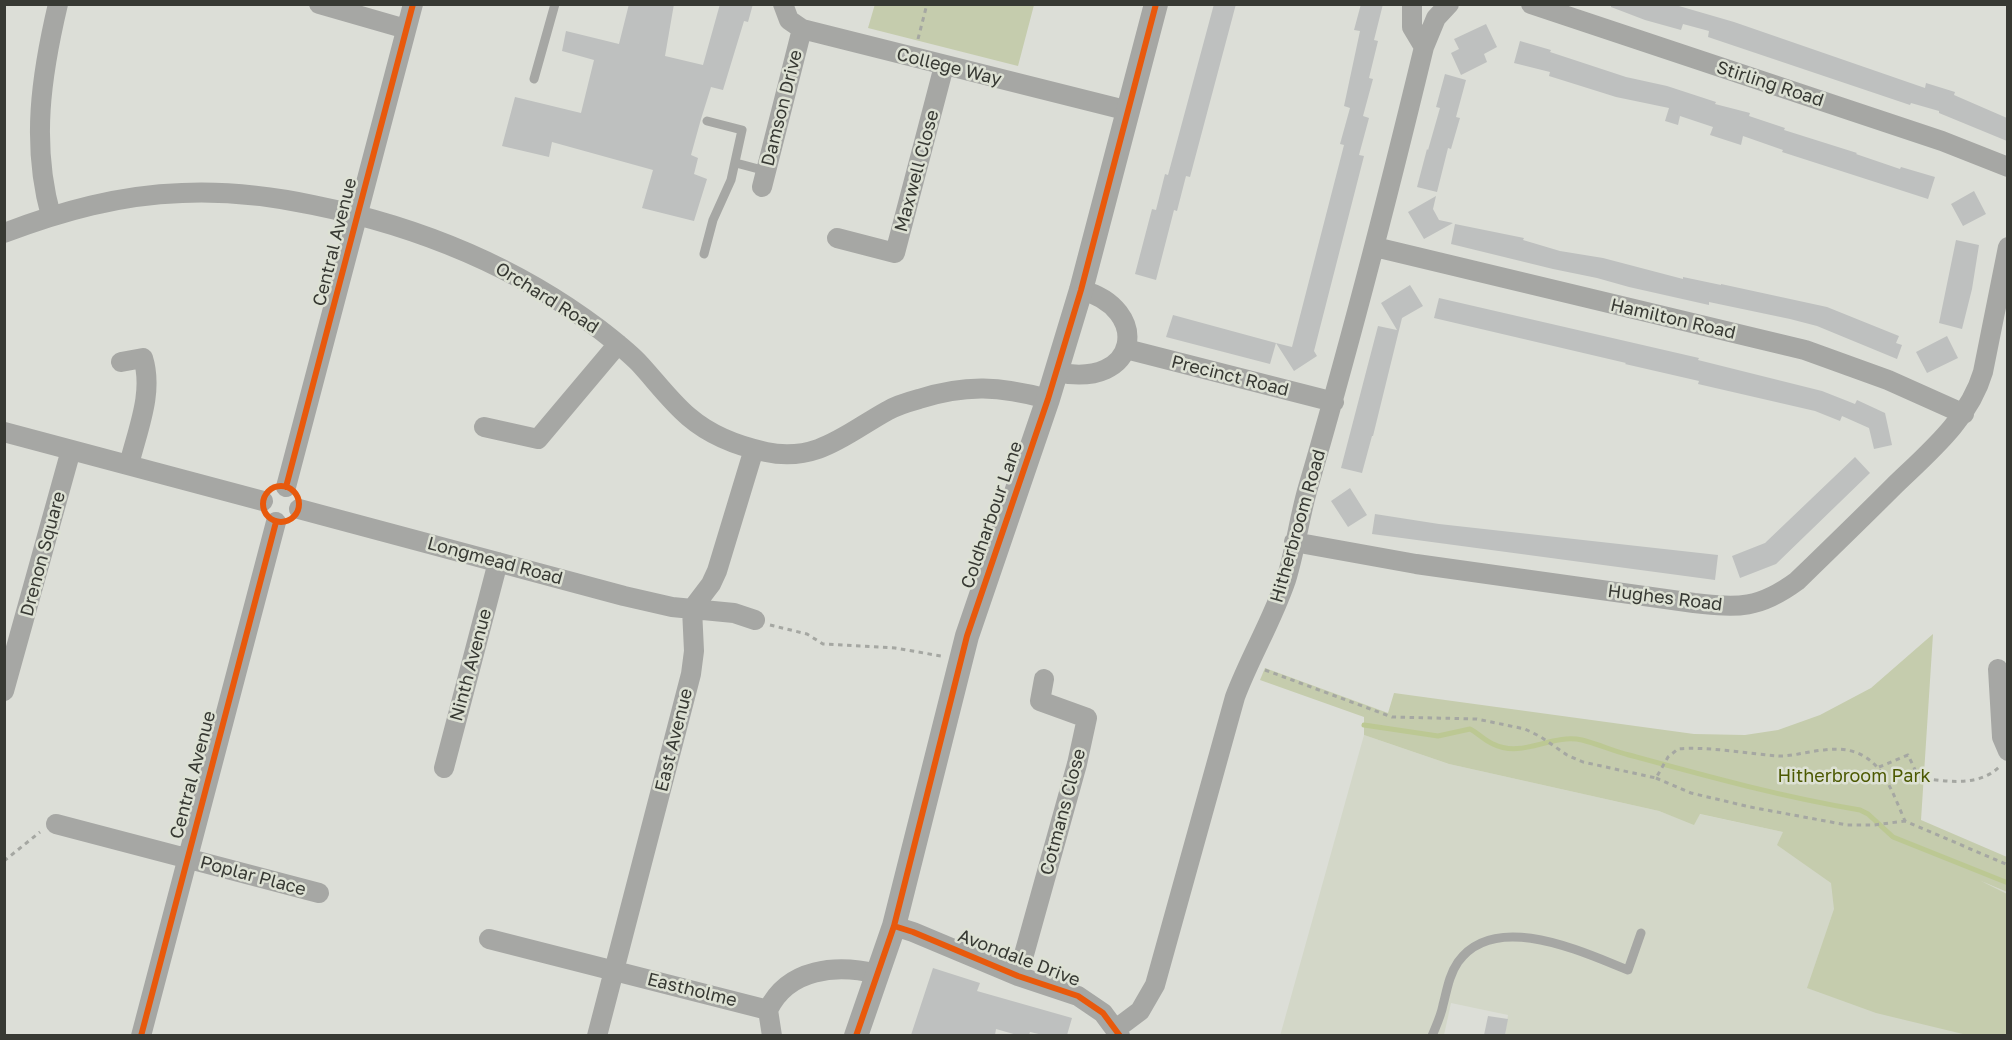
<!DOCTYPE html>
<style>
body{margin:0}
#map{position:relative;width:2012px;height:1040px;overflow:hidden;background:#dcded7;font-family:"Golos Text",sans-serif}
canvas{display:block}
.frame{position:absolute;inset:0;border:6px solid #373933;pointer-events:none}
</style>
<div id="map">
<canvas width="2012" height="1040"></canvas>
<div class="frame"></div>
</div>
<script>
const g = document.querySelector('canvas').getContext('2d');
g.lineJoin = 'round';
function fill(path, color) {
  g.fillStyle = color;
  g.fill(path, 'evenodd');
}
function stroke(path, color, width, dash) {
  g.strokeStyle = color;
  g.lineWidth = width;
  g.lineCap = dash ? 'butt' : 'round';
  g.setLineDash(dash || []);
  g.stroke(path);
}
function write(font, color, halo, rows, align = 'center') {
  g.font = font + ' "Golos Text",sans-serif';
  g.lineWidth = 5;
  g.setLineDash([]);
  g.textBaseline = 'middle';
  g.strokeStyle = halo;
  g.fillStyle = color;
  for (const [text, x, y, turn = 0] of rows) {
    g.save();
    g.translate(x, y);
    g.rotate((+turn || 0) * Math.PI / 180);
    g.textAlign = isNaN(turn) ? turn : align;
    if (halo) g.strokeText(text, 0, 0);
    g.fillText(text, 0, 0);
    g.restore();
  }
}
fill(new Path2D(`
 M1364,735L1449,764L1659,811L1694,824L1699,814L1905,858L1964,874L2007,892V1035H1505L1508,1015L1451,1003L1444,1035L1280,1036Z`), '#d3d7c8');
fill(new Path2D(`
 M875,4H1034V5L1018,66L868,28Z
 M1933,634L1921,820L2007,857V892L1981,881L2007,894V1035H1967L1876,1013L1807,988L1834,909L1831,883L1777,845L1783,832L1700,814L1694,825L1659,811L1449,764L1364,735V717L1260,680L1265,668L1388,713L1394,693L1694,734L1745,735L1778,730L1820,715L1871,688Z`), '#c5ccad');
stroke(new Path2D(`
 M1364,725L1438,736L1470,729C1478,733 1485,741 1493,744C1523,759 1551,733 1582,740C1598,744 1613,751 1629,755C1706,776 1782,797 1860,810L1868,814L1893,837L2008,883`), '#bcc893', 5);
fill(new Path2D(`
 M629,4H674L665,56L703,65L720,4H753L748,22L744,21L723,90L711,87L701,119L691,155L698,158L694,174L707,179L694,221L642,208L653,170L552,142L549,157L502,146L515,97L581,113L594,60L562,51L566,31L619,44Z
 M1214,4H1236L1190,177L1186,176L1177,211L1174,210L1156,280L1135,274L1152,209L1156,210L1165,174L1168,175Z
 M1361,4H1383L1374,40L1378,41L1369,78L1373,79L1363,116L1369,118L1359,155L1364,156L1314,351L1317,356L1294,371L1276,343L1292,347L1344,145L1340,144L1350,108L1344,106L1360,31L1354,30Z
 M1611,4H1672L1734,22L1925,88L1926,83L1955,92L1954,95L2007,118V141L1939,113V111L1911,103L1910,105L1708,37L1709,31L1683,24L1681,30L1645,20L1611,7Z
 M1486,24L1497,47L1484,54L1487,62L1461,75L1451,53L1459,49L1454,39Z
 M1520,41L1551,50L1550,52L1626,77L1667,86L1716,102L1715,104L1750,113L1749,116L1785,128L1784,130L1857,153L1856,154L1900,169L1901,167L1935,177L1928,199L1782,152L1783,150L1743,136L1741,145L1710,135L1713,127L1680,116L1678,125L1665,121L1669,108L1616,97L1549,76L1550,72L1514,63Z
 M1445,74L1466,80L1456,117L1460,118L1451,149L1448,148L1437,192L1417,187L1427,149L1428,150L1440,108L1436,107Z
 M1974,191L1986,214L1963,226L1951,204Z
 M1436,196L1433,209L1439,220L1453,223L1424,239L1408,212Z
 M1455,224L1524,238L1523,240L1560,251L1603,258L1683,279V277L1721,285V284L1827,307L1899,336L1896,343L1902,345L1897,359L1817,326L1790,319L1709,302V305L1629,287L1597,278L1553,269L1451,244Z
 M1956,240L1979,245L1972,289L1962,329L1939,323Z
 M1410,285L1423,306L1402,318L1373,436H1372L1362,473L1341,468L1378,326L1397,330L1381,303Z
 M1439,298L1699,358L1698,360L1822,391L1855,404L1857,400L1885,413L1892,445L1874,449L1869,428L1842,416L1840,421L1815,411L1698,384L1699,381L1625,364L1626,363L1434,318Z
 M1173,315L1276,343L1270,364L1166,337Z
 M1947,336L1958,358L1927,373L1916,352Z
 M1855,457L1870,473L1776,564L1740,578L1732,556L1765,543Z
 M1350,488L1367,515L1348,527L1331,501Z
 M1375,514L1439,524L1718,555L1715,580L1372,534Z
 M933,968L980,983L977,991L1072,1018L1067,1035H1043L1030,1032L1029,1035H1017L996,1029L995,1035H911Z
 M1488,1016L1508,1019L1505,1035H1484Z`), '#bec0bf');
stroke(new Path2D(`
 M918,39L927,4
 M770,625L807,634L823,644L895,648L941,656
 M1265,670L1392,717L1477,719L1525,729L1541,737L1567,755L1583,762L1656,778L1668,757L1678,749C1708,746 1748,754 1779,756C1795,756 1809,751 1824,750C1877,743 1888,782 1905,821L2008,865
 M1879,767L1908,755L1919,778C1946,781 1980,788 2001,765
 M1656,778L1691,793L1750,807L1847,825H1874L1905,821
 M4,861L40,832`), '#a5a7a2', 3, [4.5, 4.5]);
stroke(new Path2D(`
 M534,79L555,4
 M736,163L766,171
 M704,254L713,220L731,180L742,130L707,121
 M1432,1036C1436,1026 1441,1016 1443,1005C1447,990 1449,975 1458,962C1495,910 1582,952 1628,970L1641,933`), '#a6a7a4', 9);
stroke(new Path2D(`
 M319,4L406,29
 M783,4L789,20L802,29L1129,111
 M1531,4L1942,141L2008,167
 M1424,47L1436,18L1449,4
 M762,187L802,29
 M51,216C31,144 41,76 58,4
 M4,233C62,211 120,195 182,193C226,191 270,196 313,205C417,226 514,265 599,329C612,339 626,350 638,362C655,380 670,401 689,417C710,435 738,446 766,452C817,463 847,433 887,411C897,405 908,402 919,399C966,384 1000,386 1048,399
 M837,238L895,253L944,66
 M1375,247L1805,350L1888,380L1964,414
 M1126,349L1334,402
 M121,362L143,358C154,393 137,431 129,465
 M1056,372C1141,390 1151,308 1081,290
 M484,427L538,439L618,344
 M4,432L263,501
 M286,487L413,4
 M299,509L624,596L672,607L734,613L755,620
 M1294,542L1416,564L1694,603C1739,608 1759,609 1797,581C1829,550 1861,519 1893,487C1928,453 1969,420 1983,372L2008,247
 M1998,669L2002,737L2008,751
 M4,691L71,450
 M444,768L498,562
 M56,824L319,893
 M894,926L913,932L1018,976L1078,996L1103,1013L1120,1036
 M489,939L768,1010L772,1036
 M1018,976L1077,764L1087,718L1040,701L1044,679
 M768,1010C788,968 837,964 877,974
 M1116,1029L1140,1011L1155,985L1235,697C1250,657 1272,621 1286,580C1295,551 1299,520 1307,491C1350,344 1388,196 1424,47L1412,27V4
 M141,1036L276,522
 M597,1036L691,674L694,651L692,609L711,584L717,571L754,449`), '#a6a7a4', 20);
stroke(new Path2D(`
 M856,1036L894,926L967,636L1048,399L1081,290L1156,4`), '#a6a7a4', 24);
stroke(new Path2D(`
 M263 504a18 18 0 1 1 36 0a18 18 0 1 1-36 0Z
 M286,487L413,4
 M894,926L913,932L1018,976L1078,996L1103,1013L1120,1036
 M141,1036L276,522
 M856,1036L894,926L967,636L1048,399L1081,290L1156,4`), '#e8590c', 6);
write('18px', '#373933', '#dde1d4', [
 ["College Way",949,67,14],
 ["Stirling Road",1770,84,18],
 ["Damson Drive",782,108,-76],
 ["Maxwell Close",917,171,-75],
 ["Central Avenue",335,242,-76],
 ["Orchard Road",547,298,32],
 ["Hamilton Road",1673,319,13],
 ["Precinct Road",1230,376,14],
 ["Coldharbour Lane",992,515,-71],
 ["Hitherbroom Road",1298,526,-74],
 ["Drenon Square",43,554,-75],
 ["Longmead Road",495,561,15],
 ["Hughes Road",1665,598,7],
 ["Ninth Avenue",471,665,-75],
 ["East Avenue",674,740,-76],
 ["Central Avenue",193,775,-75],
 ["Cotmans Close",1063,812,-75],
 ["Poplar Place",253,876,15],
 ["Avondale Drive",1019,958,21],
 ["Eastholme",692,990,14]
]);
write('18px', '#4c5902', '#dde1d4', [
 ["Hitherbroom Park",1854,776]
]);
</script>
